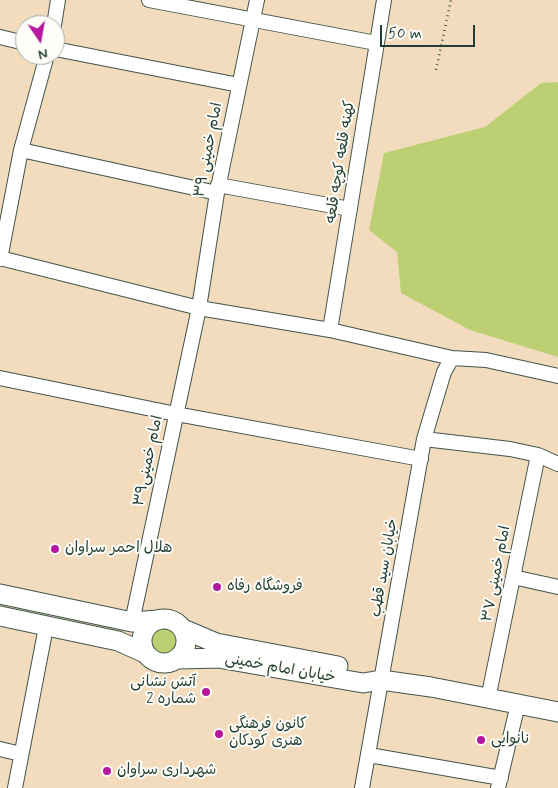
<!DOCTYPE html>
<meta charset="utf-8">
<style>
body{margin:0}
#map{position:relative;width:558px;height:788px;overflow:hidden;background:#f3dcbe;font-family:Mynerve,sans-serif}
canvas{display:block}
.north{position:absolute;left:15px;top:15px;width:50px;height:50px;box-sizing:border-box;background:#fdfcf7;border:1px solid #a4b0a9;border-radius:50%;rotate:168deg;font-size:14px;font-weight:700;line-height:20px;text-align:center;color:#1f3d34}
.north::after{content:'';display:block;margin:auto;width:18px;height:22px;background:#b5179e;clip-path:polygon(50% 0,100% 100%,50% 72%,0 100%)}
.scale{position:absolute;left:380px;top:25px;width:95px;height:22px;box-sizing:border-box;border:2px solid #1f3d34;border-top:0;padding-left:6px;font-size:15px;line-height:18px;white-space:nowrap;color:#1f3d34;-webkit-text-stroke:4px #fdfcf7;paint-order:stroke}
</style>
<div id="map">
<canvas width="558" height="788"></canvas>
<div class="north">N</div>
<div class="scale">50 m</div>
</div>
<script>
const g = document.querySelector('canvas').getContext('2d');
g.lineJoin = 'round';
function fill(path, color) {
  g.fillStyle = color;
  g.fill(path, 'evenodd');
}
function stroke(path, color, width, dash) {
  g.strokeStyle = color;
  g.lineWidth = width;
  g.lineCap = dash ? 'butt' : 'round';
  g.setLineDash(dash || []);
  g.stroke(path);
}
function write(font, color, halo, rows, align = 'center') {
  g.font = font + ' Mynerve,"Playpen Sans Arabic",sans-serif';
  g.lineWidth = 4;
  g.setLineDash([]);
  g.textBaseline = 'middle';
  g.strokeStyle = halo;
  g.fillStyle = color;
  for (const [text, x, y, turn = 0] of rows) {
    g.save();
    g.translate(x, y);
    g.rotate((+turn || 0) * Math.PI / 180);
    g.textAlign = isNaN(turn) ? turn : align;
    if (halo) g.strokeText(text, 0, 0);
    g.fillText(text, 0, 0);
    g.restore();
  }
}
fill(new Path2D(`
 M558,82V357L470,330L401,293L397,252L369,230L384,153L485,127L541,83Z
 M150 642a15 15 0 1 1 30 0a15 15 0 1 1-30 0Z`), '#bccf72');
const street = new Path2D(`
 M149,0L376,43
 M54,25L58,0
 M0,37L25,43
 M55,49L239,85
 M21,150L217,193
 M218,185L350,209
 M0,258L199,308L330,330L452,358L486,360L558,376
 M0,259L21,150L47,55
 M330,330L384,0
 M0,378L176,414L421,459
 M424,439L510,449L538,455L558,464
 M513,577L558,587
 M132,622L199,308L217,193L257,0
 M488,699L538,455
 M0,749L21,754
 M369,755L501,778
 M15,788L46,627
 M362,788L424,439L444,372L452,358
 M498,788L518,704`);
const secondary = new Path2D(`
 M0,594L132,622L158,620
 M0,616L118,641L145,653
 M142 641a22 22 0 1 1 44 0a22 22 0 1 1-44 0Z
 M183,629L216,643L338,666
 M178,659L218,658L363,683L381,680L431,687L558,712`);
stroke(street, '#3f5549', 16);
stroke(secondary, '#3f5549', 21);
stroke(new Path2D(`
 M436,70L451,0`), '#3f5549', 2.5, [1, 4]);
stroke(street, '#fff', 14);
stroke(secondary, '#fff', 19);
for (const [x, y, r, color] of [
 [55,549,5,"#b5179e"],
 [217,587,5,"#b5179e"],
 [206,692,5,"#b5179e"],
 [219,734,5,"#b5179e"],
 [481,740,5,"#b5179e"],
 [107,771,5,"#b5179e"]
]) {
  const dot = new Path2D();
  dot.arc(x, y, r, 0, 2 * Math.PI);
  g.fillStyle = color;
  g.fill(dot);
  stroke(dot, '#fdfcf7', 2);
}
write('15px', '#1f3d34', '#fdfcf7', [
 ["امام خمینی ۳۹",209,150,-79],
 ["کهنه قلعه کوچه قلعه",341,162,-81],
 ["امام خمینی۳۹",149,461,-78],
 ["خیابان سید قطب",385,568,-80],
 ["امام خمینی ۳۷",497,574,-79],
 ["خیابان امام خمینی",280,669,10]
]);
write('15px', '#1f3d34', '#fdfcf7', [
 ["هلال احمر سراوان",65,549],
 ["فروشگاه رفاه",227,587],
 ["آتش نشانی",196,683,"right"],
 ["شماره 2",196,700,"right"],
 ["کانون فرهنگی",229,725],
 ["هنری کودکان",229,742],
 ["نانوایی",491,740],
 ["شهرداری سراوان",117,771]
], 'left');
</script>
